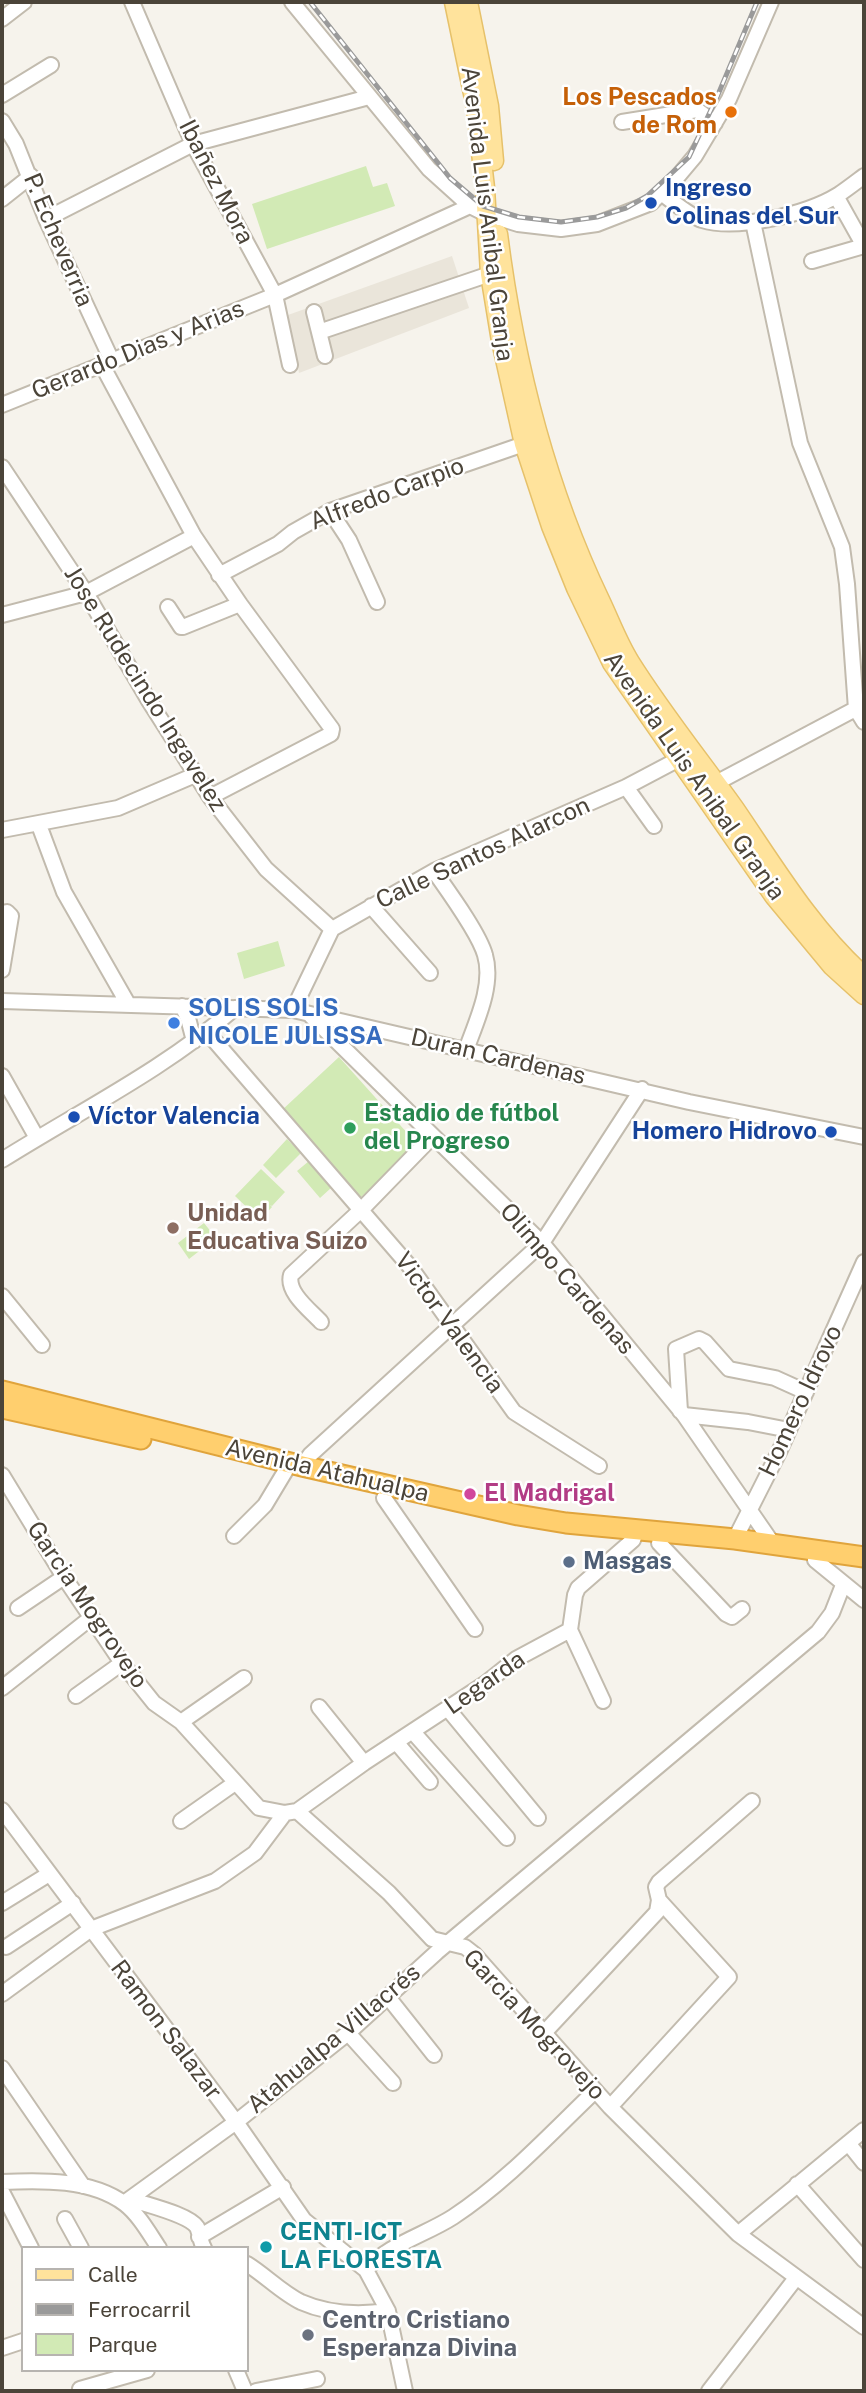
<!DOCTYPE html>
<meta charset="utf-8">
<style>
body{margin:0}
#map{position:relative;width:866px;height:2393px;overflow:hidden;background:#f6f3ec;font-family:"Public Sans",sans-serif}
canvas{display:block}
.frame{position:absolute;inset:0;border:4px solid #4b4439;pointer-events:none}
.legend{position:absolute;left:21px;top:2246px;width:228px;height:126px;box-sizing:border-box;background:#fff;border:2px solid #b7b4b0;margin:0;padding:9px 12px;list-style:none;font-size:21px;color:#4b4439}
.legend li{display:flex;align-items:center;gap:14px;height:35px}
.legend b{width:35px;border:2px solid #b7b4b0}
</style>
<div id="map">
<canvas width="866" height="2393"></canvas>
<div class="frame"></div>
<ul class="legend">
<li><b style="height:9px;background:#ffe39c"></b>Calle</li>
<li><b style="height:9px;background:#9a9a9a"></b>Ferrocarril</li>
<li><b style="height:19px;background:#d2eab5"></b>Parque</li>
</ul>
</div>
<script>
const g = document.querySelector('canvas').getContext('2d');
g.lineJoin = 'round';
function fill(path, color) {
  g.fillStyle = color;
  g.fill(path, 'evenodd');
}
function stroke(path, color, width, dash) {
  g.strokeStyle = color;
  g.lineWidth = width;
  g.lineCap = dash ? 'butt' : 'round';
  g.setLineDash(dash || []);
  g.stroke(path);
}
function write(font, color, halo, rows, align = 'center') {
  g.font = font + ' "Public Sans",sans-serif';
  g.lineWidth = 5;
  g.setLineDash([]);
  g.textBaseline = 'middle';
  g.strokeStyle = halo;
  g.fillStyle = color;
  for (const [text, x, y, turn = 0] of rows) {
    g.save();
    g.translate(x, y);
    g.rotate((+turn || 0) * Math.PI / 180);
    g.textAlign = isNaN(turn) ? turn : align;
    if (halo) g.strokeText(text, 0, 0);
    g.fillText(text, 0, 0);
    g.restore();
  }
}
fill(new Path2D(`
 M452,256L469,308L299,373L288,315Z`), '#eae5da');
fill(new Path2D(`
 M366,166L373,187L387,183L395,206L267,249L252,204Z
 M278,941L285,966L244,979L237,953Z
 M339,1057L418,1145L360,1198L281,1111Z
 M287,1139L301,1153L276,1178L263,1165Z
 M309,1161L331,1188L320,1198L297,1171Z
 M261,1169L285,1192L272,1206L270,1205L272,1207L260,1220L235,1196Z
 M204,1223L216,1238L189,1259L178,1243Z`), '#d2eab5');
const minor = new Path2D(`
 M132,2L193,144L275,295L290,365
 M292,2L429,169L470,206L486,214L518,224L561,229L597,224L651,203L674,181L695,156L729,99L771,2
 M2,19L24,2
 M2,95L51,65
 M2,121L16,144L46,219L112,361
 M622,122L697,110L715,123
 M661,193C674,202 688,215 702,220C737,231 807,214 838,195C847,189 856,182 864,176
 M836,196L864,246
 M2,199L31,176
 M46,219L193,144L369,97
 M753,222L800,443L842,547L847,584L856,709L864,722
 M812,261L864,246
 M314,312L319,332
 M325,356L319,332L490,274
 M102,365L194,536L240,604L332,729L331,734L210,797
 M2,405L275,295L470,206
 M2,467L86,593L149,701L210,797L266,869L332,929
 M330,511L349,540L377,602
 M219,575L278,544L293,532L330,511L524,444
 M168,607L181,627H183L240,604
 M2,615L86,593L194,536
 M716,783L863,705
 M626,787L654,826
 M39,825L64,892L128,1004
 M2,830L118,808L195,775
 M434,871C448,891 479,933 485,955C494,985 476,1022 466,1050
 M371,906L430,973
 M2,913L7,912L11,916L2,970
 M2,1001L293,1010L689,1102L864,1137
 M182,1006L188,1018L194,1041
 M293,1010L332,929L434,871L626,787L679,759
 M311,1016L542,1243L684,1415L748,1422L789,1430
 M207,1032L411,1268L514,1412L599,1466
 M2,1076L37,1138
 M2,1160C80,1111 165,1069 235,1008
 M2,1296L42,1345
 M321,1322C310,1310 286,1292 291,1275L362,1209L432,1137
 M680,1411L676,1349L699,1339L705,1342L729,1369L775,1378L806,1392
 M684,1415L773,1544
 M302,1466L310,1455L542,1243L642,1089
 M2,1475L64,1577L122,1663L154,1703L181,1722L259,1808L285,1813L297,1811L364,1763L486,1683L516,1659L570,1630L575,1595L578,1588L633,1540L637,1529
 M384,1498L475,1629
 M234,1536L265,1505L286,1470
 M735,1539L779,1452L864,1262
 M659,1543L726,1614L732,1617L742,1609
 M815,1560L864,1600
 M18,1608L64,1577
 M570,1630L603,1701
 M2,1688L92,1617
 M76,1696L122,1663
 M319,1707L364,1763
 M448,1709L538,1818
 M181,1722L244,1678
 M413,1732L507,1838
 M396,1742L430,1782
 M2,1810L236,2122L304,2220L366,2270L388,2311L405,2391
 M297,1811L389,1893L432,1939L465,1947L474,1954L610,2107L738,2234L864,2327
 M181,1821L235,1783
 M2,1903L49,1874
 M6,1947L73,1903
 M2,1994L91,1929L215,1881L255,1853L285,1813
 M388,1997L434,2055
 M348,2033L393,2083
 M543,2034L657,1912L659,1900L656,1887L659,1882L752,1801
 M2,2068L83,2186
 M610,2107L729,1977L659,1900
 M848,2143L864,2163
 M2,2182C41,2180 92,2179 125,2204C139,2215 149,2233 159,2248
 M797,2184L864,2260
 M2,2192L31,2248
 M130,2199C146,2205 188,2214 197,2227C200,2233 200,2241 204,2248
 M124,2203L236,2122L348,2033L437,1952L818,1632L832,1613L843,1585
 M65,2219L81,2248
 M738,2234L864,2130
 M199,2237L283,2187
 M247,2264C265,2275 282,2293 301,2302C328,2314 359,2315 388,2311
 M366,2270C387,2245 425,2235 453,2217C505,2183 550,2134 595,2091
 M2,2348L23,2341
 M236,2370L245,2391
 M80,2389L147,2370
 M256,2391L317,2379
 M709,2391L796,2278`);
const major = new Path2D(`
 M454,2L476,108L485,188L490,274L501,341L524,444L551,526L576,588L612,663L774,896L832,966L864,995
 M468,2L489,106L494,161
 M498,234C514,360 545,485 600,600C610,621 618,643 630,662C662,713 700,760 735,809C774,866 812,930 864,976`);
const highway = new Path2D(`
 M2,1391L302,1466L518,1515L566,1523L735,1539L864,1557
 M2,1408L141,1439`);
stroke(minor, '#c2bbae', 18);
stroke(major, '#e6c16a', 21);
stroke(highway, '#e0a43c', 23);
stroke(minor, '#fff', 14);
stroke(major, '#ffe39c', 18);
stroke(highway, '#ffcf6e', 19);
const rail = new Path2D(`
 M310,2L450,178L483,206L519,217L561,222L597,217L626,208L647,196L689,157L717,97L757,2`);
stroke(rail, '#9a9a9a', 5);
stroke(rail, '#fff', 2.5, [8]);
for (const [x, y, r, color] of [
 [731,112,7,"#e8710a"],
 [651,203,7,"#1a4fb4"],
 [174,1023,7,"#3f7fe0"],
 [74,1117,7,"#1a4fb4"],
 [350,1128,7,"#2e9e5b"],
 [831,1132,7,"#1a4fb4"],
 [173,1228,7,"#8d6e63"],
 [470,1494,7,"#d1479c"],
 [569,1562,7,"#5c6f8a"],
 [266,2247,7,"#0f9aa8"],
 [308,2335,7,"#6b7280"]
]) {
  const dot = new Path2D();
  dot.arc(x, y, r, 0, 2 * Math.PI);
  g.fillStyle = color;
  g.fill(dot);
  stroke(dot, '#fff', 2.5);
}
write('bold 24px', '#c56008', '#fff', [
 ["Los Pescados",717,98],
 ["de Rom",717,126]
], 'right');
write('24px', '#4b4439', '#fff', [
 ["Ibañez Mora",216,182,63],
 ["Avenida Luis Anibal Granja",487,214,83],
 ["P. Echeverria",58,240,67],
 ["Gerardo Dias y Arias",138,350,-22],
 ["Alfredo Carpio",387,494,-21],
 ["Jose Rudecindo Ingavelez",145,689,58],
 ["Avenida Luis Anibal Granja",694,776,55],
 ["Calle Santos Alarcon",483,853,-25],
 ["Duran Cardenas",498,1057,13],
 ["Olimpo Cardenas",567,1279,49],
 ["Victor Valencia",449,1323,54],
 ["Homero Idrovo",801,1401,-65],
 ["Avenida Atahualpa",327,1471,13],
 ["Garcia Mogrovejo",87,1605,56],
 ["Legarda",485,1683,-35],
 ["Garcia Mogrovejo",534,2025,47],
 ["Ramon Salazar",166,2030,53],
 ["Atahualpa Villacrés",334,2039,-40]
]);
write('bold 24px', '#164399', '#fff', [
 ["Ingreso",665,189],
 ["Colinas del Sur",665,217],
 ["Víctor Valencia",88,1117],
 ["Homero Hidrovo",817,1132,"right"]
], 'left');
write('bold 24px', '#366cbe', '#fff', [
 ["SOLIS SOLIS",188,1009],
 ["NICOLE JULISSA",188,1037]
], 'left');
write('bold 24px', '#27864d', '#fff', [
 ["Estadio de fútbol",364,1114],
 ["del Progreso",364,1142]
], 'left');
write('bold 24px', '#785e54', '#fff', [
 ["Unidad",187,1214],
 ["Educativa Suizo",187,1242]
], 'left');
write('bold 24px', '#b23c85', '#fff', [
 ["El Madrigal",484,1494]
], 'left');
write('bold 24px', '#4e5e75', '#fff', [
 ["Masgas",583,1562]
], 'left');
write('bold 24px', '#0d838f', '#fff', [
 ["CENTI-ICT",280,2233],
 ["LA FLORESTA",280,2261]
], 'left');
write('bold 24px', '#5b616d', '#fff', [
 ["Centro Cristiano",322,2321],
 ["Esperanza Divina",322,2349]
], 'left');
</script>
